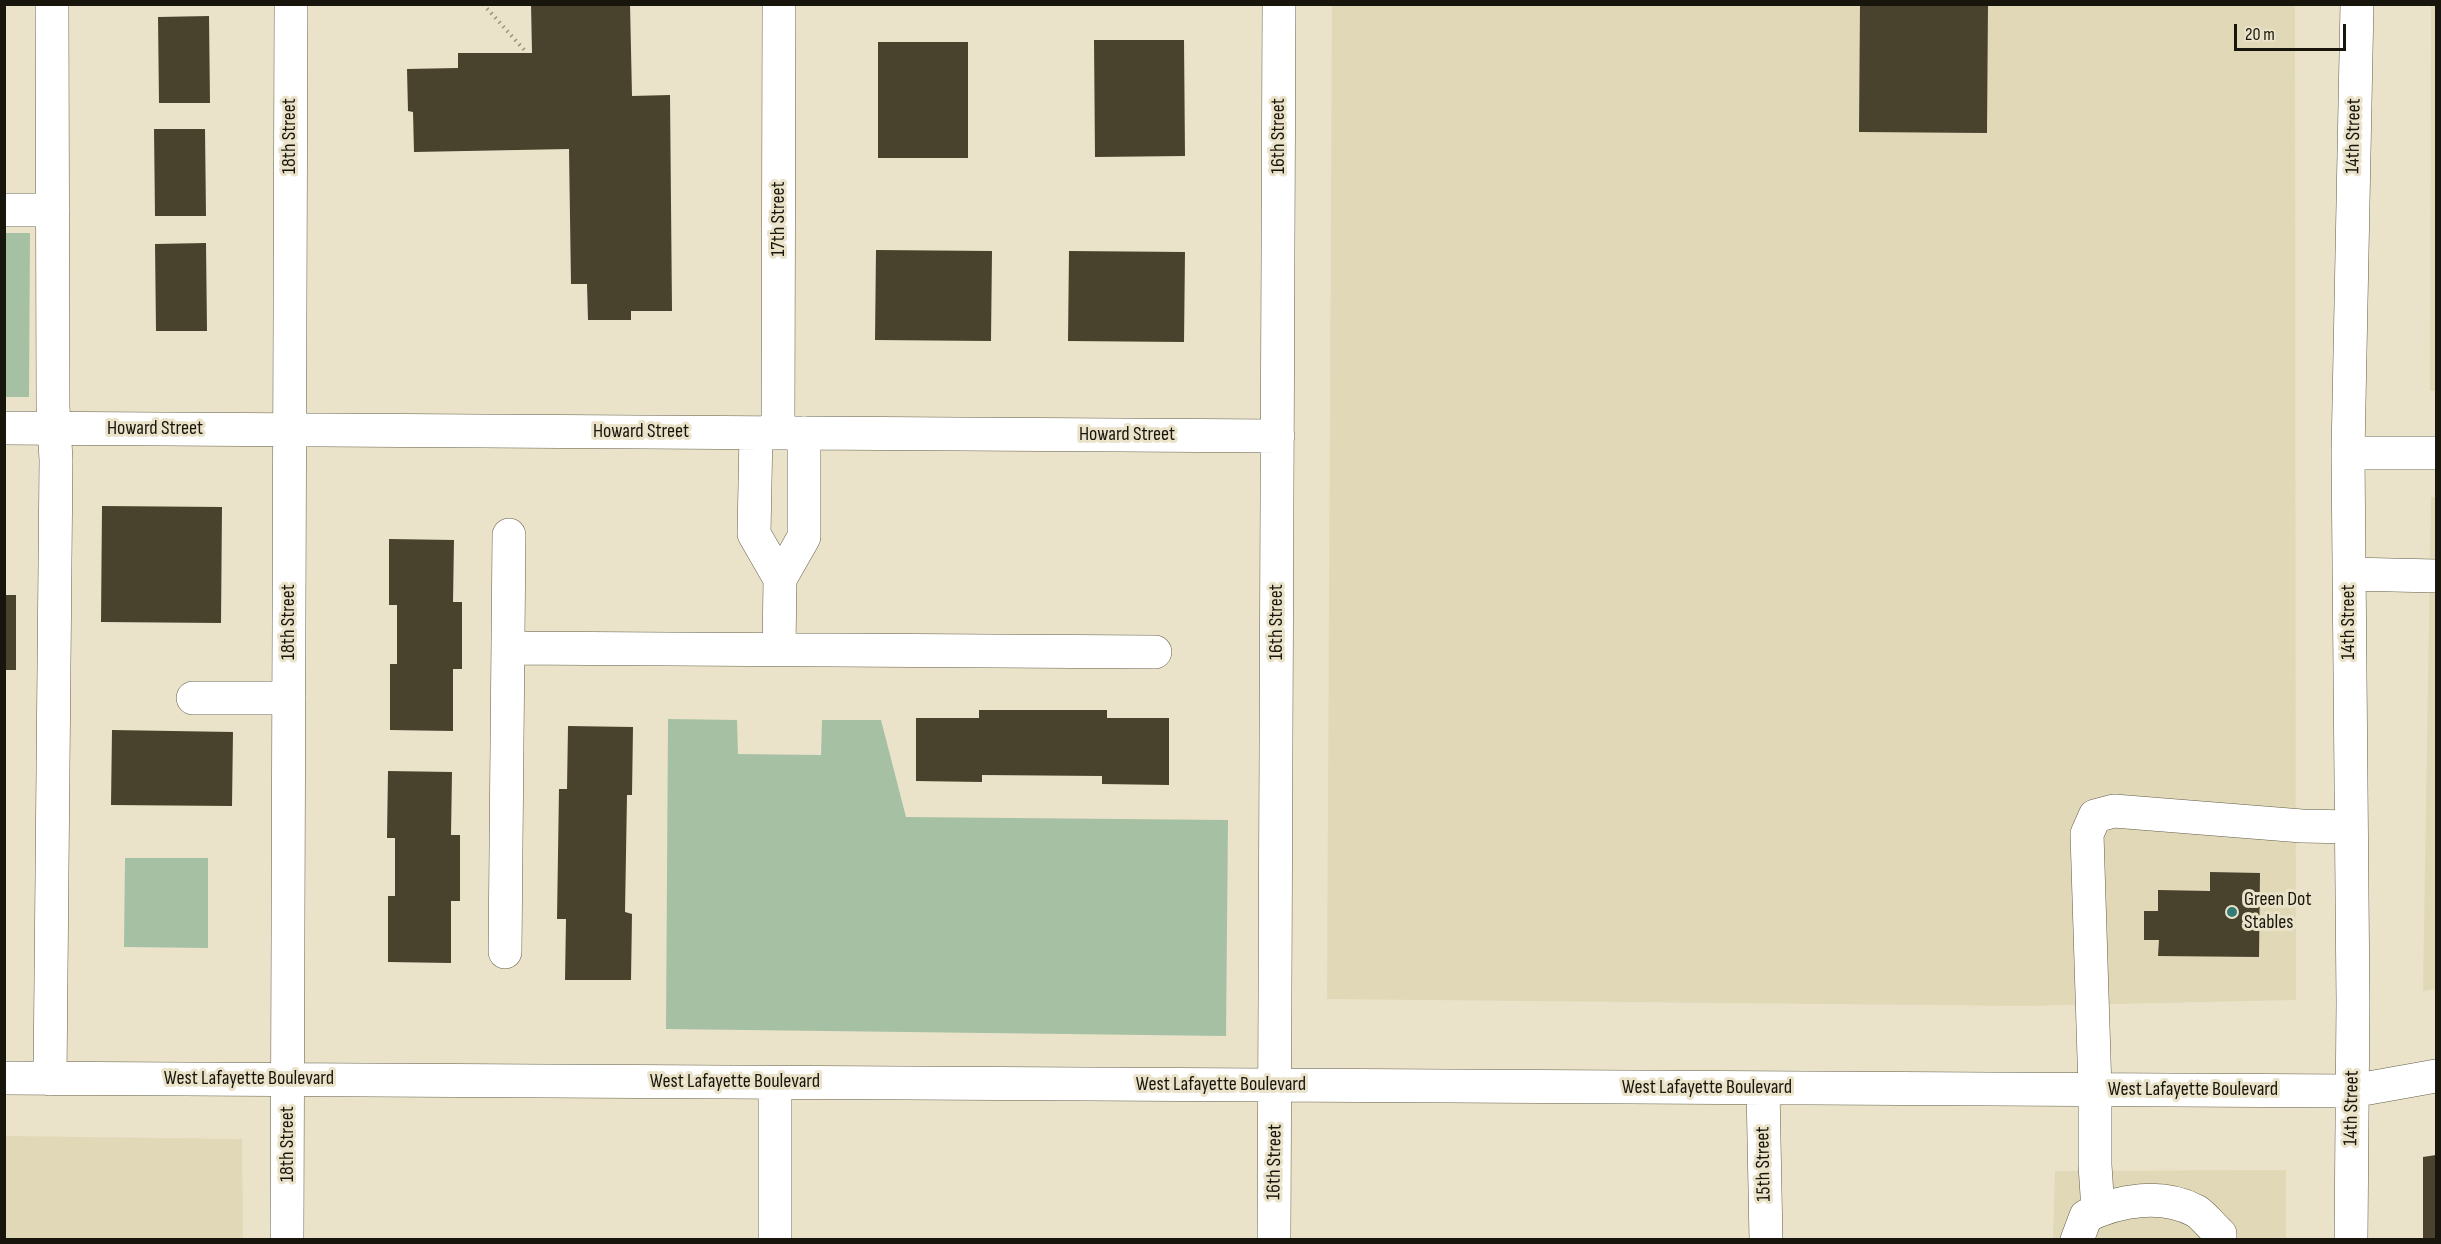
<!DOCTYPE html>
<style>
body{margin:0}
#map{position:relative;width:2441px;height:1244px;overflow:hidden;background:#eae3ca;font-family:"Sofia Sans Condensed",sans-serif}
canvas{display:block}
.frame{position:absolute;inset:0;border:6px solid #18150c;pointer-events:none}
.scale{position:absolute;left:2234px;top:24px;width:112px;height:27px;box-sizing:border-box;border:3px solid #18150c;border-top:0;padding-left:8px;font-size:18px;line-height:21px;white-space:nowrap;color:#18150c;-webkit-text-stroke:4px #eae3ca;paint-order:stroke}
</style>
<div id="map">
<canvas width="2441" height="1244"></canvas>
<div class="frame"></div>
<div class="scale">20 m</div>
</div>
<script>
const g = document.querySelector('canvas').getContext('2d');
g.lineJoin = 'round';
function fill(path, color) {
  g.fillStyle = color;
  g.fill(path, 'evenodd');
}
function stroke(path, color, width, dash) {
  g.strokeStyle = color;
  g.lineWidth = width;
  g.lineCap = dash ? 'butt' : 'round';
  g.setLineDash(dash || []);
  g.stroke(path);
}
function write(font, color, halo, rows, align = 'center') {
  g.font = font + ' "Sofia Sans Condensed",sans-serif';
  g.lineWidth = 6;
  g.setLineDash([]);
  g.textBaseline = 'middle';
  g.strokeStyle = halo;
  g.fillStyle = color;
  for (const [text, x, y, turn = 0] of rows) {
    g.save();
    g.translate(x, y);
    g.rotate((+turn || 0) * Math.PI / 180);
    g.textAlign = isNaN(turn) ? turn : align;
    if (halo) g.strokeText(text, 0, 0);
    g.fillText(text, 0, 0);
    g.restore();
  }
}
fill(new Path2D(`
 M2436,4V391H2430L2431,5Z
 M1332,5H2295L2296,1000L2024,1006L1327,999Z
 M2431,497H2436V989L2423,991Z
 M5,1136L242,1139L243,1239H5Z
 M2286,1170V1239L2053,1240L2055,1171Z`), '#e1d8b7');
fill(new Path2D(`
 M5,233H30L29,397H5Z
 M668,719L737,720L738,754L821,755L822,720H881L906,817L1228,820L1226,1036L666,1029Z
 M125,858H208V948L124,947Z`), '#a6c0a4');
fill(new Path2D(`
 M531,4H630L632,96L670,95L672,311H631V320H588L587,284H571L569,149L414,152L413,112L408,111L407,69L458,68V53H532Z
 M1860,4H1988L1987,133L1859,132Z
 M209,16L210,103H159L158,17Z
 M1094,40H1184L1185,156L1095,157Z
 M878,42H968V158H878Z
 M154,129H205L206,216H155Z
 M206,243L207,331H156L155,244Z
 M876,250L992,251L991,341L875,340Z
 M1069,251L1185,252L1184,342L1068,341Z
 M102,506L222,507L221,623L101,622Z
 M389,539L454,540L453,602H462V669H453V731L390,730V664H397V605H389Z
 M4,595H16V670H4Z
 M979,710H1107V718H1169V785L1102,784V776L982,775V782L916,781V718H979Z
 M568,726L633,727L632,795H627L625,912L632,914L631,980H565L566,919H557L559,789H567Z
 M112,730L233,732L232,806L111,805Z
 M388,771L452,772L451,835H460V901H451V963L388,962V896H395V838H387Z
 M2210,872L2260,873L2259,957L2158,956L2159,940H2144V911H2158V890L2210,891Z
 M2436,1155V1240H2423V1157Z`), '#49432e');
const minor = new Path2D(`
 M4,210H53
 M4,428L1278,436
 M756,433L754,534L780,579
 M778,433L779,4
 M2348,453H2436
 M2349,574L2436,576
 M508,648L1155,652
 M779,649L780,579L804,537V433
 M193,698H289
 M505,952L509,535
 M4,1078L2352,1091L2436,1076
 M50,1079L56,460L53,407L52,4
 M775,1083V1240
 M1763,1088L1766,1240
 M2098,1210L2095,1165V1090L2087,834L2095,816L2114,811L2302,826L2351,827
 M287,1240L291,4
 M1274,1240L1279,4
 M2077,1240L2086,1216C2119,1200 2162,1193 2196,1211C2204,1216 2212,1227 2220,1234V1240
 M2351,1240L2353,1002L2348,453L2357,4`);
stroke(minor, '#635e47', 34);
stroke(new Path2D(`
 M483,4L527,53`), '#999481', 4, [1.5, 4.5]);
stroke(minor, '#fff', 33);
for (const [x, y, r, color] of [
 [2232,912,6,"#357c76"]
]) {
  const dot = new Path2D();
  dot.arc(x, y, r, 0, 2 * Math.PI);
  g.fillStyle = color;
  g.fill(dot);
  stroke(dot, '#eae3ca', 2);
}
write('20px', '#18150c', '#eae3ca', [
 ["18th Street",290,136,-90],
 ["16th Street",1279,136,-90],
 ["14th Street",2354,136,-89],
 ["17th Street",779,219,-90],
 ["Howard Street",155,429],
 ["Howard Street",641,432],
 ["Howard Street",1127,435],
 ["18th Street",289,622,-90],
 ["16th Street",1277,622,-90],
 ["14th Street",2349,622,-90],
 ["West Lafayette Boulevard",249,1079],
 ["West Lafayette Boulevard",735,1082],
 ["West Lafayette Boulevard",1221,1085],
 ["West Lafayette Boulevard",1707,1088],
 ["West Lafayette Boulevard",2193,1090],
 ["14th Street",2352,1108,-89],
 ["18th Street",288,1144,-90],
 ["16th Street",1275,1162,-89],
 ["15th Street",1764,1164,-91]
]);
write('20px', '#18150c', '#eae3ca', [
 ["Green Dot",2244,900],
 ["Stables",2244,923]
], 'left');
</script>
